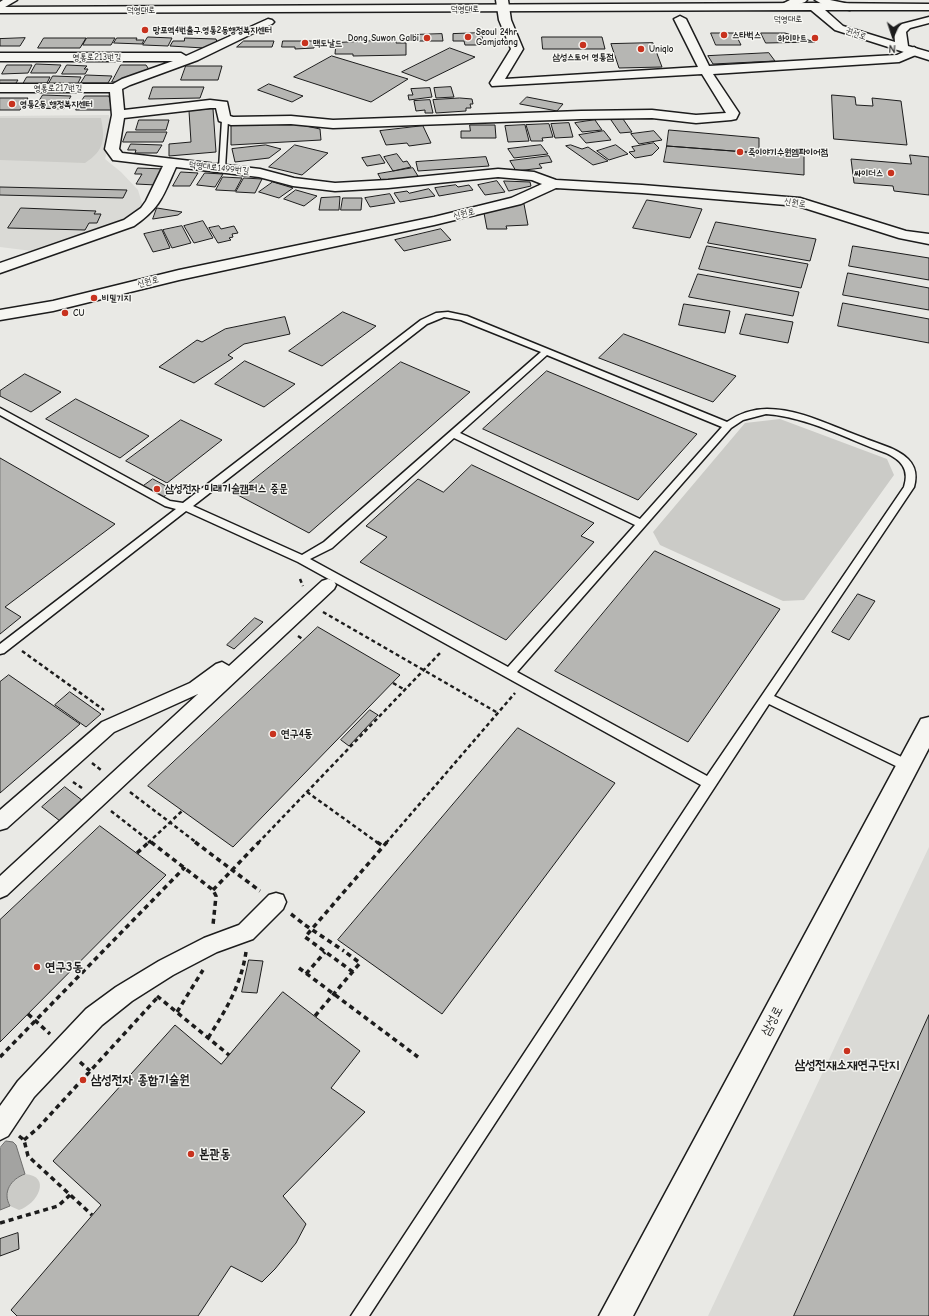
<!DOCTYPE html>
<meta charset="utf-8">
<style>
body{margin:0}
#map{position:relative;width:929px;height:1316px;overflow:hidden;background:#e9e9e5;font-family:"Comic Neue",sans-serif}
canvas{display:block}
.north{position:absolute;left:873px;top:16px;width:40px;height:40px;-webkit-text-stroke:3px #f6f6f2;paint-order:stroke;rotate:183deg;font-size:11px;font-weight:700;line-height:16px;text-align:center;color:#1c1c1c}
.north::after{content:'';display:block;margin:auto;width:14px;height:18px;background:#1c1c1c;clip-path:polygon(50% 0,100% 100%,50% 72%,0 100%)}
</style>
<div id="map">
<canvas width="929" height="1316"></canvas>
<div class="north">N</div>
</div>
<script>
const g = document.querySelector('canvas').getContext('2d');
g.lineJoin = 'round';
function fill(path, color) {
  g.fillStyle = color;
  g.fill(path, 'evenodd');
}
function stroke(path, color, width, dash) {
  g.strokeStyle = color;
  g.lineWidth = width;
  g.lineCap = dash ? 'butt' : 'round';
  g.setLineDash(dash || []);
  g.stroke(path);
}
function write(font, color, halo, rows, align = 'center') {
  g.font = font + ' "Comic Neue","Poor Story",sans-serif';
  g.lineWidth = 3;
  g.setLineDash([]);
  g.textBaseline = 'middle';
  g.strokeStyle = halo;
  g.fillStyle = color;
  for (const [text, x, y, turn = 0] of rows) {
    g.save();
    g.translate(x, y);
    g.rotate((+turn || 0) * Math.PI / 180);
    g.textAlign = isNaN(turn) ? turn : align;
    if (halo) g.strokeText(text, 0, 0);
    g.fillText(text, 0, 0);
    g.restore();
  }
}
fill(new Path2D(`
 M109,115L111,136L105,159L121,172L138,190L144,210L105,229L62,244L32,251L0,247V116Z
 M929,847V1316H708Z`), '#dadad6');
fill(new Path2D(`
 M0,118H101C105,139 105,150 85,163L0,160Z
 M780,419L887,459L894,475L804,600L783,601L660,545L653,532L745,423Z
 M25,1174C52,1176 38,1204 19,1210L10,1206C2,1192 11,1179 25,1174Z`), '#cbcbc7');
const water = new Path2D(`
 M6,1141L13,1142L16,1145L25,1174C11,1179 2,1192 10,1206L0,1210V1148Z`);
fill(water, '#a3a3a1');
stroke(water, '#6d6d6c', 1);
const building = new Path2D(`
 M482,33L483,45H465L464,41H453V34Z
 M711,33H735L741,45H716Z
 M761,33H785L815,42L766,43Z
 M442,34L443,41H411V35Z
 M148,37L172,38L168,46L143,45Z
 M542,37H602L605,49H543Z
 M25,38L20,46H0V39Z
 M44,38H86L80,48H38Z
 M87,38H115L111,45H83Z
 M117,38H137L136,40H144L142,44L114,43Z
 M185,38L216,39L217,42L204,48L170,46L173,41H184Z
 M396,40V43H406V55L353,56V54H335L336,43Z
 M244,41H274L272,47H237Z
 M283,41H315L314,48L295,49V47H282Z
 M653,43L662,67L619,68L611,44Z
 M450,48L475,57L426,81L402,72Z
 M769,53L775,61L713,64L708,56Z
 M332,56L408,79L371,102L294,77Z
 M36,64L61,65L56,73H31Z
 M7,65H32L28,73L2,74Z
 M67,65L87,66L84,69H88L85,74H62Z
 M121,65H146L150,71L121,82H112Z
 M186,66H222L218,80H181Z
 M86,75L112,76L108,83H81Z
 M53,76L81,77L77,85H48Z
 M27,77H50L47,83L23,84Z
 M0,80H18L14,86H0Z
 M269,84L303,96L292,102L258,90Z
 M153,87H204L200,98L149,99Z
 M451,87L454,97L436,98L434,88Z
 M430,88L432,97L409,100L408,95H413L411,89Z
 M43,95L71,96L64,109L35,108Z
 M832,95L855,97L856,105L873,106L872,98L901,101L907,145L834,139Z
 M85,96H109L112,110H76Z
 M527,97L563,104L557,111L520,104Z
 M0,98H28L20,110H0Z
 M460,98L472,99L473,104H470L471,108H466V111L436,113L433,100Z
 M430,100L433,113H425V110L416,111L414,101Z
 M213,109L216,152L169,156V144L191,142L189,111Z
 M623,119L632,132L620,133L611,120Z
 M139,120H169L166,130H136Z
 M595,120L602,130L582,132L575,123Z
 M287,122L320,129L321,140L231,145V125Z
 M569,123L573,137L555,138L551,124Z
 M549,124L553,137L542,138L543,141H531L526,125Z
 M470,125H495L496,138H461V131H470Z
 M525,125L529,141L508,142L505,126Z
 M423,126L431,143L409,146L407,143L386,145L380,131Z
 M669,130L759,138V153L667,146Z
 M604,131L611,140L586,143L579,135Z
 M654,131L662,140L639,144L631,134Z
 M127,132H167L163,142H123Z
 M654,143L659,148L652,155L635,158L629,152L635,151L632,147Z
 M131,144L162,145L157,153H135L136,150H128Z
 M266,145L281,149L269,158L235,162L232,149Z
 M295,145L328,153L302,175L269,167Z
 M541,145L548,154L514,158L508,149Z
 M571,145L582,149L588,147L608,161L593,165L566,146Z
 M616,145L628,154L609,160L597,151Z
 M667,146L759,153V149L804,153V175L664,162Z
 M397,154L403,162L407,161L411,167L393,171L384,157Z
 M380,155L385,163L367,166L362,158Z
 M910,155L929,157V195L894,191L893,186L854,183L851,159L911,164Z
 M549,156L552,162L539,164L542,168L516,171L510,161Z
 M486,157L489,166L418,171L416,162Z
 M138,168L164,169L156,185L136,184L142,174H135Z
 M413,168L418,176L411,178L383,183L378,174Z
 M181,172L198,173L190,186H173Z
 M205,173L223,174L215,187L197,185Z
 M223,177L242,178L235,191L216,190Z
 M244,178L262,179L255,193L236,192Z
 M497,181L505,192L485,195L478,185Z
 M504,181L530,182L531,186L509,191Z
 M273,182L293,188L279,198L259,192Z
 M456,185L458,187L469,185L473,190L439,196L435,188Z
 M0,187L127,190L123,198L0,195Z
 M429,189L435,196L400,202L394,193L407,191L409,193Z
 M296,190L317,196L304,206L284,199Z
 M390,194L395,203L370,207L365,198Z
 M340,197L339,210H319L321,198Z
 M343,198H362L361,210H341Z
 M647,200L702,209L690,238L633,228Z
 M524,204L528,225L506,226L507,229H487L484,213Z
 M21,208L96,211L94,214H101L97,223H89L85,230L8,228Z
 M157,208L182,212L178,215L153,219Z
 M203,221L213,238L194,243L184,226Z
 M716,222L816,239L810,261L708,243Z
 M182,226L191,243L172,248L163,230Z
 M219,226L221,229L234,226L238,233L232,234L233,237L229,238L231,240L218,243L209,228Z
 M441,229L451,240L404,251L395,240Z
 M162,230L170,248L153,252L144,234Z
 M707,246L808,264L801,288L699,269Z
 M853,246L929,258V280L849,266Z
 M848,273L929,288V310L843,295Z
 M698,274L799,292L793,316L689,297Z
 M843,303L929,319V343L838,326Z
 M684,304L730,311L725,333L679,325Z
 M343,312L376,326L322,366L289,351Z
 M746,314L793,322L788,343L740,334Z
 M285,317L290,334L244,344L228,355L233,358L194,383L159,367L197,340L202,342L225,329Z
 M624,334L736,376L713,402L599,358Z
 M245,361L295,384L264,407L215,384Z
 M401,362L470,392L309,533L236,494Z
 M547,371L697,434L638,500L483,429Z
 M25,374L61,392L31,412L0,396V391Z
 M76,399L149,436L120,458L46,419Z
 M181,420L222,440L167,483L126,461Z
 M0,458L115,524L5,607L21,617L0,634Z
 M472,465L594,523L581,536L594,542L506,640L360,562L387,537L366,526L418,479L443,492Z
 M153,479L173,490L162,498L142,487Z
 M655,551L780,609L688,742L555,671Z
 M858,594L875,601L849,640L832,632Z
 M255,618L263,622L234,649L227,645Z
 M318,627L400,675L233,847L148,786Z
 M9,675L80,724L0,793V682Z
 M70,692L101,714L86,727L55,705Z
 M370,710L378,715L349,746L341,740Z
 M518,728L615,783L442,1014L338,940Z
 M65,787L83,801L60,821L42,807Z
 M100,826L166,875L0,1042V920Z
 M249,960L263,961L257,993L242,992Z
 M283,992L360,1051L331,1088L365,1112L283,1196L306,1224L296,1243L275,1269L262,1282L231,1266L198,1316H17L11,1310L101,1205L53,1161L175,1025L221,1064Z
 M929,1015V1316H794Z
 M18,1233L19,1249L0,1256V1239Z`);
fill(building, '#b6b6b3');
stroke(building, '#1c1c1c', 1);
const service = new Path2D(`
 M225,118L228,120L225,168L222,170L219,168L222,120Z
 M448,312L467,316L727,422C739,414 752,409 767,409C801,409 833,427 864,438C878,444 897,448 908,459C916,467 917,476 914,487L774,696L912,762L914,766L912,770L908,771L904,770L769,704L369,1316H351L701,785L298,562L186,511L4,653L0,654V644L176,509L165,506L0,415V408L170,501L183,503L421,320L436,313ZM444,317L461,320L541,352L324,542L302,555L193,506L427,324ZM547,355L722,427L640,519L460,433ZM766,414C808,417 847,439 886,453C901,460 910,469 904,487L707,776L517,672L731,428L743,420ZM454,438L635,525L508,667L310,559L332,548Z`);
const pedestrian = new Path2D(`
 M328,579L334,581L336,585L334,589L7,895L0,898V876L198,694L114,732L7,828L0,830V810L102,722L190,683L216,664L222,662L229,666L322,581Z
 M276,893L283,895L286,902L283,909L253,939L217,952L173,975L132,1001L102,1025L34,1097L8,1136L0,1140V1106L18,1081L86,1009L116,987L159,961L204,938L239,925L269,895Z`);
const minor = new Path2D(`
 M496,0H508L511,20L523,49L505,79L698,67L674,19L680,16L686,19L709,66L878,56L897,55L914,47L920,51L918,54L899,62L713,74L739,113L736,119L731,120L696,123L652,118L581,119L333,128L291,124L231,125L219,121L216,108H210L124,118L119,149L122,153L260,169L294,178L335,183L388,180L498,169L534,172L556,180L642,185L800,198L906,231L929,234V244L899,238L798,206L642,193L556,188L521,204L434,225L179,280L53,311L0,320V310L53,301L179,270L434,217L511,198L542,184L532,180L498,177L388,188L335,191L293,186L259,177L176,167C163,196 161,207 134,226L0,273V263L124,220L141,208L146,201L163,166L113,160L105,149L112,115L110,92H0V84H113L122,79L173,61H0V53H181L186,56L268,19L272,20L274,22L272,24L198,60L130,85L122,89L124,110L210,100L227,102L230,116L233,117L291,116L333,120L581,111L652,110L696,115L726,113L702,74L492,86L490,83L511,49L499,20Z
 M790,0H807L805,2L784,9L778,6Z
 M815,0H830L854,5L856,7L850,10L824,5Z`);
const tertiary = new Path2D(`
 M813,3L929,4V10H825L843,26L895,42L894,31L902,24L929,17V23L910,28L906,32L908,46L929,52V60L835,30L811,10L0,13V7Z
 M929,717V748L633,1316H599L921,719Z`);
const secondary = new Path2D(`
 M3,0H17L0,10V2Z`);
stroke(service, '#1c1c1c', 3);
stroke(pedestrian, '#1c1c1c', 3);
stroke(minor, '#1c1c1c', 3);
stroke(tertiary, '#1c1c1c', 3);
stroke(secondary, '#1c1c1c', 3);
stroke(new Path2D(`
 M300,579L303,586
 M323,612L498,713
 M298,636L304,640
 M22,651L104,710
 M393,683L405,690
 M92,763L101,770
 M73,782L82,788
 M130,792L197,843
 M307,792L378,843
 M111,811L152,843
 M148,843L182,811
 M258,843L441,652
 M386,843L515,693`), '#1c1c1c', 2.5, [4, 3]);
stroke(new Path2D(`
 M151,842L213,890L216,896L213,925
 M195,842L260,891
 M377,842L383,846
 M137,853L149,842
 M213,890L259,842
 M291,914L305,925
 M299,968L418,1057
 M353,972L305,937L387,842
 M306,974L325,952
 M157,996L229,1055
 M177,1012L203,970
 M315,1016L360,963L344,951
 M208,1038C226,1010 241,985 246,952
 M0,1057L185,867
 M80,1062L90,1071
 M19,1136L24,1140L28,1156L92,1215
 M24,1140L38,1128L157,998
 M0,1223L58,1206L70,1195`), '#1c1c1c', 3.5, [5, 4]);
fill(service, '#f6f6f2');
fill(pedestrian, '#f6f6f2');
fill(minor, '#f6f6f2');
fill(tertiary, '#f6f6f2');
fill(secondary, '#f6f6f2');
stroke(new Path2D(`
 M305,925L344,951
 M28,1014L50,1034`), '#1c1c1c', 3.5, [5, 4]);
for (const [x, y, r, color] of [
 [145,30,4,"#c8321e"],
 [724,35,4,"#c8321e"],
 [468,37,4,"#c8321e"],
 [427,38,4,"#c8321e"],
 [815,38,4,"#c8321e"],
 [305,43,4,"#c8321e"],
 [583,45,4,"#c8321e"],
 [641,49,4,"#c8321e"],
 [12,104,4,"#c8321e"],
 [740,152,4,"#c8321e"],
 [891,173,4,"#c8321e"],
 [94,298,4,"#c8321e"],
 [65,313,4,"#c8321e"],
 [157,489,4,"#c8321e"],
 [273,734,4,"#c8321e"],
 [37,967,4,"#c8321e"],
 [847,1051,4,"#c8321e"],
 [83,1080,4,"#c8321e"],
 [191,1154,4,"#c8321e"]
]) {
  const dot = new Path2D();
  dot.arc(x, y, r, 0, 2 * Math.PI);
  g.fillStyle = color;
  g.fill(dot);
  stroke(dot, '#f6f6f2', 1.5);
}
write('9px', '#1c1c1c', '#f6f6f2', [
 ["덕영대로",465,9],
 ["덕영대로",141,10],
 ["덕영대로",788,19],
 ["권선로",856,34,19],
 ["영통로213번길",97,57],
 ["영통로217번길",58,88],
 ["덕영대로1499번길",219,168,6],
 ["신원로",795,203,9],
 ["신원로",464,214,-14],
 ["신원로",148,282,-14]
]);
write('bold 9px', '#1c1c1c', '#f6f6f2', [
 ["망포역4번출구.영통2동행정복지센터",153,30],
 ["Seoul 24hr",476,32],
 ["Gamjatang",476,42],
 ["스타벅스",732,35],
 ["Dong Suwon Galbi",419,38,"right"],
 ["하이마트",807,38,"right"],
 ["맥도날드",313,43],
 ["Uniqlo",649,49],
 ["삼성스토어 영통점",583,57,"center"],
 ["영통2동 행정복지센터",20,104],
 ["죽이야기수원엠파이어점",748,152],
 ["싸이더스",883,173,"right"],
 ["비밀기지",102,298],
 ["CU",73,313]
], 'left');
write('bold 11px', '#1c1c1c', '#f6f6f2', [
 ["삼성전자 미래기술캠퍼스 중문",165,489],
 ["연구4동",281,734]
], 'left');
write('bold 13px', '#1c1c1c', '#f6f6f2', [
 ["연구3동",45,967],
 ["삼성전재소재연구단지",847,1065,"center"],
 ["삼성전자 종합기술원",91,1080],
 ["본관동",199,1154]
], 'left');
write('13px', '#1c1c1c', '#f6f6f2', [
 ["삼성로",772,1021,-62]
]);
</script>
